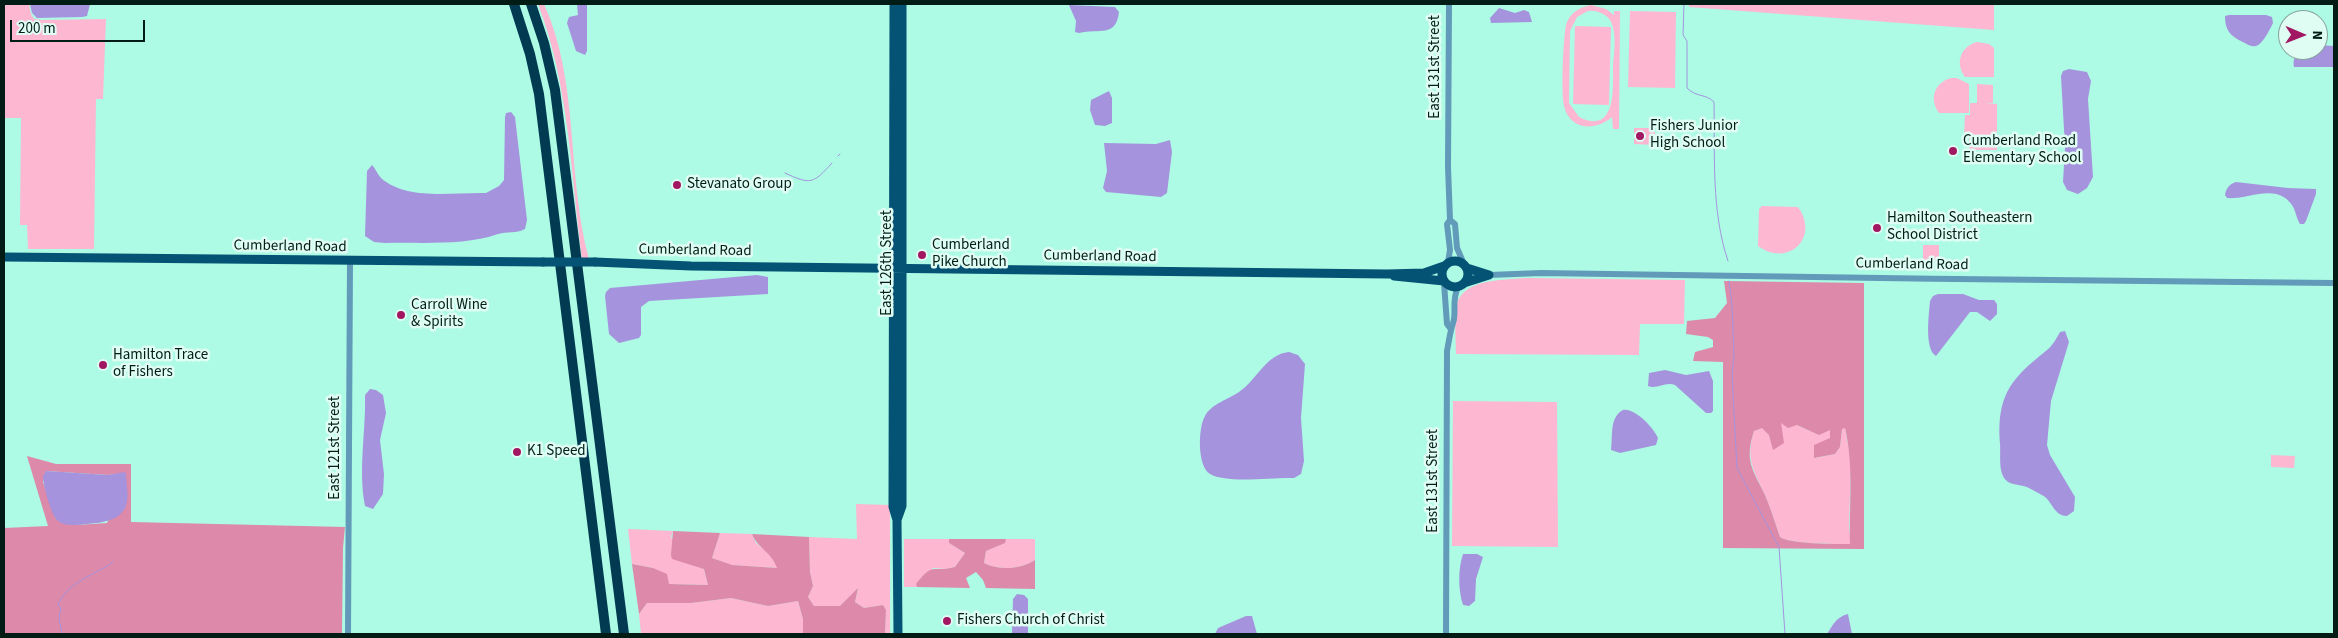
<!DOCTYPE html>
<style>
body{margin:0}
#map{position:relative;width:2338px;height:638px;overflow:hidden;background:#adfbe4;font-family:"Source Sans 3",sans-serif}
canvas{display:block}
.frame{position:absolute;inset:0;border:5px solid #001c15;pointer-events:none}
.north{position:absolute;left:2278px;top:10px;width:50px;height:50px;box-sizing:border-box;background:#e0fdf4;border:1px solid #86a39b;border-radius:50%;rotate:91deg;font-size:14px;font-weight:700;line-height:20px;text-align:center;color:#001c15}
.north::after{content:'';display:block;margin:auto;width:18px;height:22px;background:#a11762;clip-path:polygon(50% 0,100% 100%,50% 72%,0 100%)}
.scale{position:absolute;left:10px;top:20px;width:135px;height:22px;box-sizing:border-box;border:2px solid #001c15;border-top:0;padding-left:6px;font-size:15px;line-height:18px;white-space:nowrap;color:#001c15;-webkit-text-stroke:4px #e0fdf4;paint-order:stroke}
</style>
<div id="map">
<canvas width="2338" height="638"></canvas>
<div class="frame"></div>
<div class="north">N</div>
<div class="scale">200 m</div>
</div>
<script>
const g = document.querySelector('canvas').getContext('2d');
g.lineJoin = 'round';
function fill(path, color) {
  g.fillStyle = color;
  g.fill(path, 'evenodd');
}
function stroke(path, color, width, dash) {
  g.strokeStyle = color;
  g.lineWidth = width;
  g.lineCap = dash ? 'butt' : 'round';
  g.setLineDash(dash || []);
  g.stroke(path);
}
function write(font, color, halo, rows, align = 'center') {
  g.font = font + ' "Source Sans 3",sans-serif';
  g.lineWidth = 5;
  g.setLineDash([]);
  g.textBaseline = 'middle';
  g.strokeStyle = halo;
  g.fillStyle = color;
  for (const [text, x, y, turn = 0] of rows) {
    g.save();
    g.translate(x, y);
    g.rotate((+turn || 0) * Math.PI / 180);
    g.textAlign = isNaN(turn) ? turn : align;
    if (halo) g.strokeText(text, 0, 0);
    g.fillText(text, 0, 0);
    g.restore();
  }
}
fill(new Path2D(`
 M4,4H29L31,14L34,19L42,20L106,19L103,99H96L94,249H28L27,225H20L21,118H4Z
 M538,4H544C580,84 566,175 589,259H582C571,175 569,83 538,4Z
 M1689,4H1994V30L1689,7Z
 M1591,5L1606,9L1614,15V11H1620L1619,129H1613L1612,117C1596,131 1570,131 1564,106C1561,95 1563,31 1567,22C1571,12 1581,7 1591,5ZM1588,11C1597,10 1607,14 1611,22C1617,34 1614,52 1613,65C1613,87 1617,136 1579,117L1569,103L1570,31L1577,17Z
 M1630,11L1676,12L1675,88L1628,87Z
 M1575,26L1611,27L1609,105L1573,104Z
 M1977,42L1989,44L1994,48V77H1965C1955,63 1960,47 1977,42Z
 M1951,78H1957L1969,84V113H1939C1929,99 1934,83 1951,78Z
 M1977,84L1993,85V103H1985L1997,104V150H1969V137L1964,136L1965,115H1970V103H1977Z
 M1634,128H1655V145L1634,144Z
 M1762,206L1798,207C1820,237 1789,268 1758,246L1759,209Z
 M1923,245H1939V261H1923Z
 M1527,278L1685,280L1684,324H1640L1639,355L1456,354C1456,343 1454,312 1457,303C1466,278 1505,280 1527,278Z
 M1453,401L1557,402L1558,547L1452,546Z
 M1781,423L1797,425L1810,431L1830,430V438L1815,458L1835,454L1840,447L1842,428H1845L1851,461L1849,527L1851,544C1837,544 1788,544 1780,537C1775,523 1771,509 1765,495C1754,471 1745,459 1754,431L1763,427L1769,435Z
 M2271,455L2295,456L2294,468L2271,467Z
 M856,504L890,505V634H885L886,610L883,605L864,608L855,602L858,589L840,606H814L808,597L813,586L810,572L809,537L857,539Z
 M628,529L673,531L671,537L704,569L708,585L669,584L653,568L632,564Z
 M720,533L752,534L756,543L770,554L778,568L731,565L712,558Z
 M904,539H949V543L965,553L955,567L946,569L933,568L917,584V587H904Z
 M1006,539H1035V560C1022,569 999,571 984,563L986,551L1004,543Z
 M731,598L768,606L798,601L803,619V634H641L639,614L647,603H691Z`), '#fdb7d1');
fill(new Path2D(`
 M1724,281L1864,283V549L1723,548V362L1693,361L1695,352L1713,347V340L1708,337L1686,334L1687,321L1715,318L1727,303ZM1781,423L1788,428L1797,425L1819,435L1830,430V438L1814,445V458L1835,454L1840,447L1842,429L1845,428C1854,466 1849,505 1850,544C1837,544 1788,544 1780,537C1775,523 1771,509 1765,495C1753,470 1744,461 1754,431L1762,428L1769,435L1773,450L1784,443Z
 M27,456L56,464H131V522L345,527L343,548L342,634H4V528L48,526ZM46,471L108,475L123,473L126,476V483L107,523L76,525L56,519L43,482Z
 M673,531L720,533L712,558L732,565L777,568C771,551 758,549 752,534L809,537L810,572L813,586L808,597L814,606H840L858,588L855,602L864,608L883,605L886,610L885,634H803V619L798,601L768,606L731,598L691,603H647L639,614L632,564L653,568L667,574L669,584L708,585L704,569L672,559L671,555Z
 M949,539H1006L1005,543L986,551L984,563C999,571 1022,569 1035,560V589L986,588L983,580L976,572L966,578L970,588L917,587L916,584C934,561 932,573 955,567L965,553L949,543Z`), '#dc89aa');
fill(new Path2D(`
 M30,4H90L87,16L82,17L37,18L32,13Z
 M577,4H587V51L585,55L576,51L567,23L569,17L578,15Z
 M1069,5L1115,7L1119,12C1116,38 1099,28 1079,33L1075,32L1076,21Z
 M1499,8L1515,13L1524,10L1529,12L1532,22L1491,23L1490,18Z
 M2229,15H2266L2272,17L2273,23C2270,29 2263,44 2256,46C2252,47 2248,45 2245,43C2232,37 2225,32 2225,16Z
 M2318,45L2334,46V67H2294C2291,51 2306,50 2318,50Z
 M2069,69L2087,72L2091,81L2088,99L2093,177L2087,188L2078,194L2067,190L2063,182L2065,147L2061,76L2063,71Z
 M1109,91L1112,98V123L1105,126L1095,125L1090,110L1091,100Z
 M511,112L515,117L527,220L525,229C516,234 507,231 498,234C464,246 422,242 385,243L374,242L365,236L367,171L372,165C376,169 377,174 381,178C407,201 453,192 486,193L499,186L504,180L505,117L506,113Z
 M1170,140L1172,152L1167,193L1161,197L1106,192L1103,188L1107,171L1104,143L1156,144Z
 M2236,182L2288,188L2316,189V194L2306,221L2304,224H2300C2296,218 2296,211 2292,205C2276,182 2248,200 2227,198L2225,195C2226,189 2229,184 2236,182Z
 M757,275L768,277V294L649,301L641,307V335L639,338L619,343L609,334L605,296L606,292L610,288Z
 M1938,294H1963L1979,300H1994L1997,304V314L1990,321L1977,312H1970L1936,356C1924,349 1929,314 1930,301L1933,296Z
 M2065,331L2069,342L2051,401L2047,445L2050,455L2075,497L2074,511L2067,516C2055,516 2053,504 2045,497C2042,495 2033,490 2029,488C2023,485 2016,485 2010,483C1997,477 2001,456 2000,444C1997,406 2005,384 2035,360C2050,347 2050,350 2060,332Z
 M1289,352L1298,355L1305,364L1301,418L1304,461L1301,474L1294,478C1273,477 1227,484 1210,474C1197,466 1198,428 1205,416C1211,404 1229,399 1239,392C1257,380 1266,354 1289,352Z
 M1665,370L1686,375L1709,371L1713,381V411L1711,413H1706L1675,385C1665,381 1657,390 1648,386L1649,373Z
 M370,389L376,390L383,395L386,413L380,440L384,474L383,494L373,509L365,506C358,469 366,432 365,395Z
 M1623,410C1635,408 1653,427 1658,438L1656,445L1620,453L1611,450C1613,437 1609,417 1623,410Z
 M46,471L108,475L125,472C127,476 126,482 127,487C131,517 113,522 87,524C78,525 64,527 57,520C51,514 43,485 43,476Z
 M1463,554H1477L1483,557L1476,579L1475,601L1469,606L1463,605C1458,591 1458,568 1463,554Z
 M1017,594L1024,595L1028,599V634H1012L1013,599Z
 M1848,614L1852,634H1827C1833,625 1836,617 1848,614Z
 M1246,616H1252L1257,634H1215L1218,628Z`), '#a593de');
stroke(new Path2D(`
 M1684,4L1683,35L1687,41V88C1697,98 1705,93 1714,102C1715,154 1711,211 1728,261
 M838,156L840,154
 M785,173C811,185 813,184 832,163
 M1729,281L1732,305L1734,356L1732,375L1737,468L1779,547L1785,634
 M62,634L59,618L61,608L58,605C68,581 94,576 113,562`), '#a593de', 1);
stroke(new Path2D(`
 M1450,220L1455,224L1457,248L1464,264
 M1448,262L1450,250L1447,224L1450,220L1448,167L1449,4
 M1489,275L1541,273C1805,276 2070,282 2334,283
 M1444,283L1447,324L1450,328
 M348,634L350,261
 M1446,634L1447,351C1449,341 1450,332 1453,323C1457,312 1451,302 1458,287`), '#629aba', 6);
stroke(new Path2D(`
 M894,4L893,507L897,520L898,634
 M4,257L543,262
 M1442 274a13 13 0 1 1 26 0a13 13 0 1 1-26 0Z
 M595,262L691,266L1387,274L1424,273L1444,266
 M1467,268L1489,275
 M1394,276L1444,281
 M1464,283L1489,275
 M897,520L902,506V4`), '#055374', 9);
stroke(new Path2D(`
 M514,4L530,54L539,94L606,634
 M531,4L544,43L555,90L624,634`), '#023a52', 10);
stroke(new Path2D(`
 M543,262H595`), '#055374', 9);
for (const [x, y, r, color] of [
 [1640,136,5,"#a11762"],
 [1953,151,5,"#a11762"],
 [677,185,5,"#a11762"],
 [1877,228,5,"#a11762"],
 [922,255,5,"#a11762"],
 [401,315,5,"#a11762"],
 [103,365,5,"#a11762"],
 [517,452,5,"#a11762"],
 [947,621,5,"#a11762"]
]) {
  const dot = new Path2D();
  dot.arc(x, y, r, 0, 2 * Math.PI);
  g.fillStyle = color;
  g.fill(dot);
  stroke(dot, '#e0fdf4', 2);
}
write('15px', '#001c15', '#e0fdf4', [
 ["East 131st Street",1436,67,-90],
 ["Cumberland Road",290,247,1],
 ["Cumberland Road",695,251,1],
 ["Cumberland Road",1100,257,1],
 ["East 126th Street",888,263,-90],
 ["Cumberland Road",1912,265,1],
 ["East 121st Street",336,448,-90],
 ["East 131st Street",1434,481,-90]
]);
write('15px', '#001c15', '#e0fdf4', [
 ["Fishers Junior",1650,127],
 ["High School",1650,144],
 ["Cumberland Road",1963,142],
 ["Elementary School",1963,159],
 ["Stevanato Group",687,185],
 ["Hamilton Southeastern",1887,219],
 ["School District",1887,236],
 ["Cumberland",932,246],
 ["Pike Church",932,263],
 ["Carroll Wine",411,306],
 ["& Spirits",411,323],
 ["Hamilton Trace",113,356],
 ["of Fishers",113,373],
 ["K1 Speed",527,452],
 ["Fishers Church of Christ",957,621]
], 'left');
</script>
